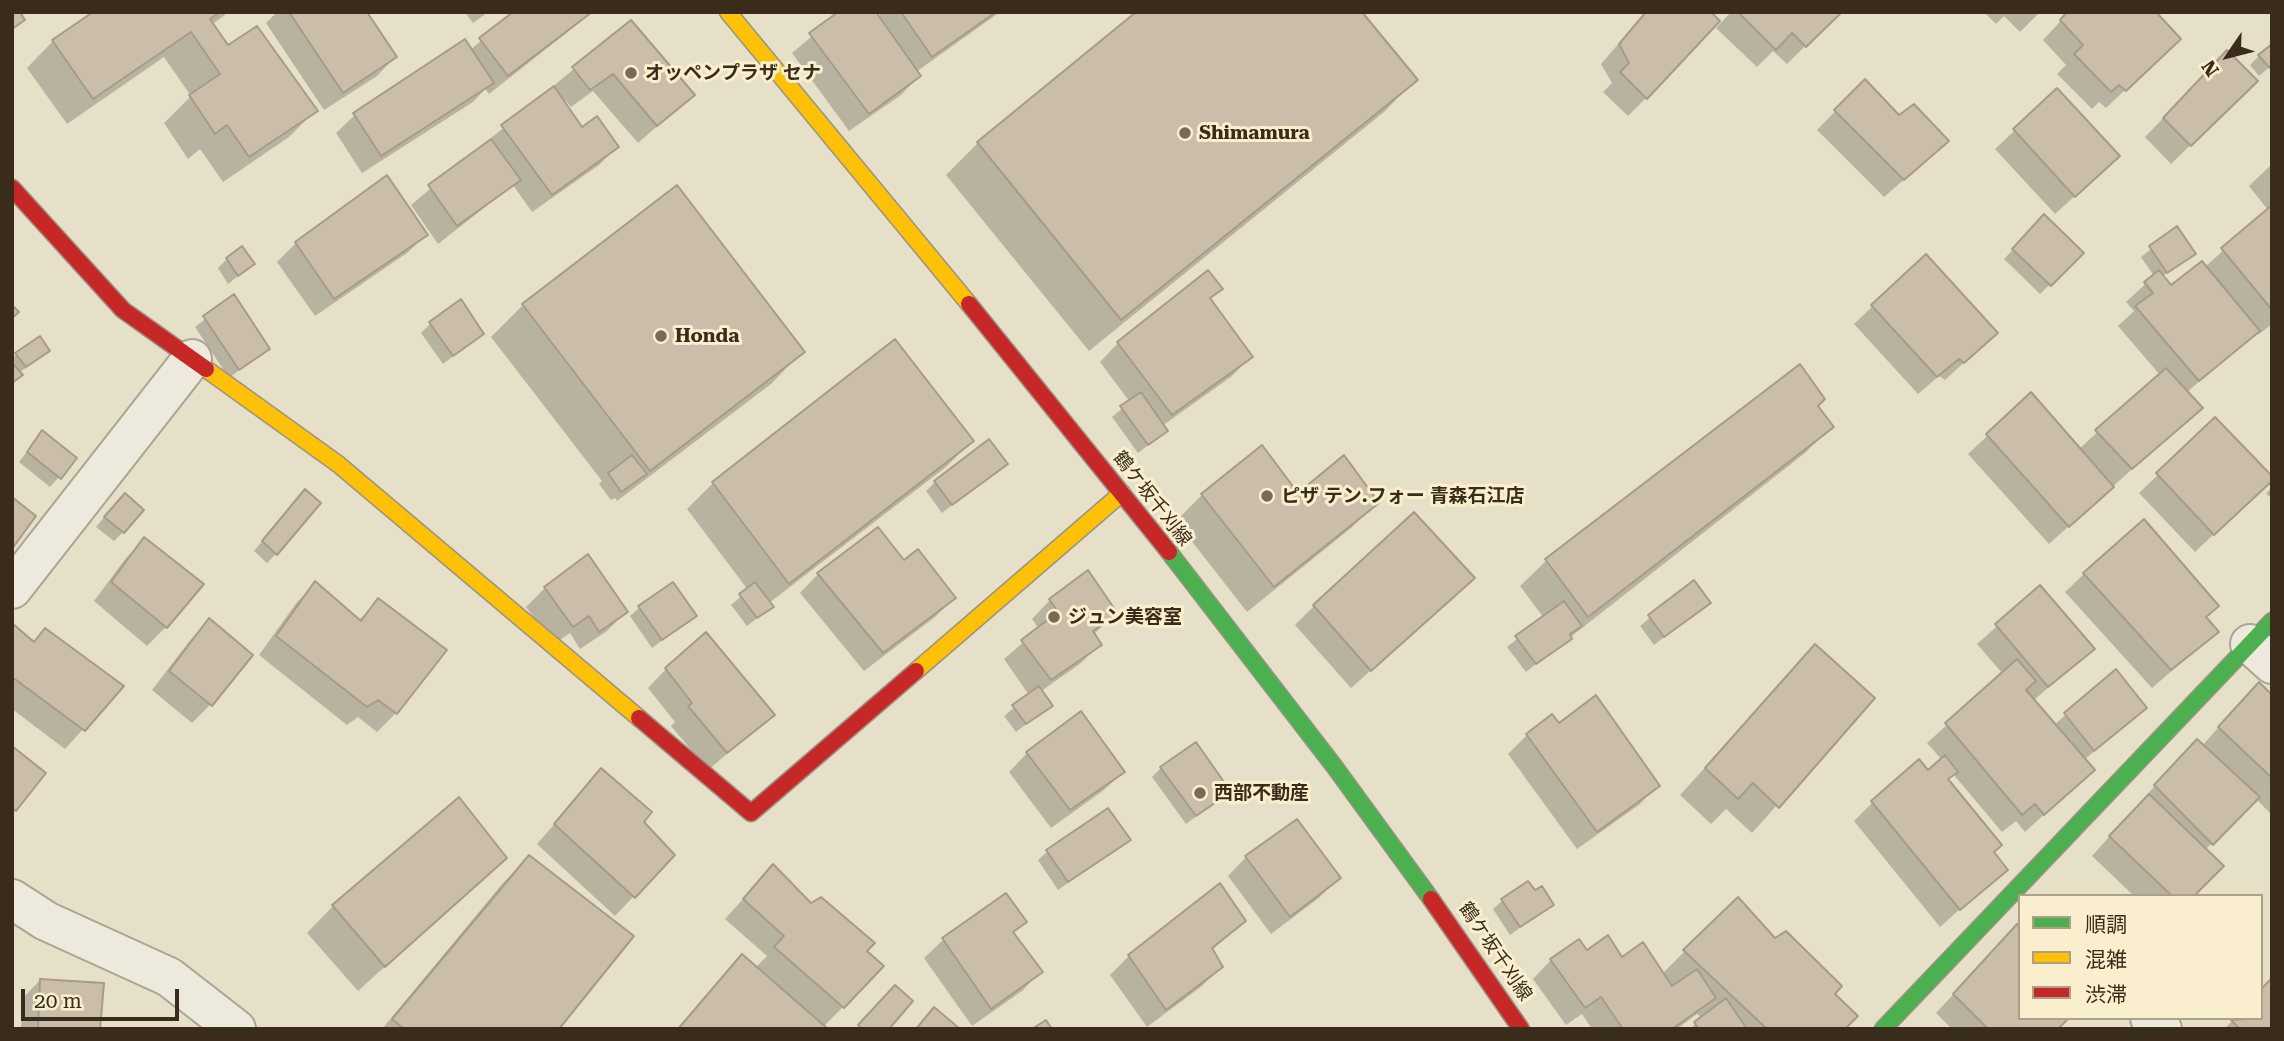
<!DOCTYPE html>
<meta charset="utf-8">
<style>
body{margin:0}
#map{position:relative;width:2284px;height:1041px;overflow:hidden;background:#e6e0c9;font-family:"Roboto Serif","Noto Sans JP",serif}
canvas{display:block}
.frame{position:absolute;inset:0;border:14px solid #392c1b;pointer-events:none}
.legend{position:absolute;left:2018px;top:894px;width:245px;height:126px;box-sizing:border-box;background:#f9efce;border:2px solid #aca186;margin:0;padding:9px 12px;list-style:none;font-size:21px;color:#392c1b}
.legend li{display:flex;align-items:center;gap:14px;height:35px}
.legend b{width:35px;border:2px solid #aca186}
.north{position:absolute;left:2193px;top:21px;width:70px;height:70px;-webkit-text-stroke:5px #f9efce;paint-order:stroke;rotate:235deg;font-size:19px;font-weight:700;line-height:28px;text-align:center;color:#392c1b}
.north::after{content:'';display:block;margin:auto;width:24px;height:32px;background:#392c1b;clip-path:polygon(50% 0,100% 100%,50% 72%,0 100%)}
.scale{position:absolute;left:21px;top:989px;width:158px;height:32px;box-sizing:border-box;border:4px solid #392c1b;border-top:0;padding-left:9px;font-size:21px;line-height:24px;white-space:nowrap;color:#392c1b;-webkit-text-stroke:5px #f9efce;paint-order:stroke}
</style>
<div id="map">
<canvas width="2284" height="1041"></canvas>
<div class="frame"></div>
<ul class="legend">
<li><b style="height:9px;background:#4caf50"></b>順調</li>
<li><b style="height:9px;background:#ffc107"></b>混雑</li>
<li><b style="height:9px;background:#c62828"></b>渋滞</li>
</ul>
<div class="north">N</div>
<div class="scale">20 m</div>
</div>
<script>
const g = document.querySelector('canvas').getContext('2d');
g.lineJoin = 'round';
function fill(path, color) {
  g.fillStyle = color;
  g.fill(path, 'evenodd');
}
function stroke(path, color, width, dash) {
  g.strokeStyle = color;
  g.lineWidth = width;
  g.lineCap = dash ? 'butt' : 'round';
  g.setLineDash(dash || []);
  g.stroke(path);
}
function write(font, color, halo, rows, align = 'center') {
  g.font = font + ' "Roboto Serif","Noto Sans JP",serif';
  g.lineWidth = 6;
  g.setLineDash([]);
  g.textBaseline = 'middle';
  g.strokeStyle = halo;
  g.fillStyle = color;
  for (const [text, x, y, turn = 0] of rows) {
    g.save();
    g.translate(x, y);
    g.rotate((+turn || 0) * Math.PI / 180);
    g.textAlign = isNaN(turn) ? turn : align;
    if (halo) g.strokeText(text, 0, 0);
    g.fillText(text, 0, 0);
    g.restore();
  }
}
fill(new Path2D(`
 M96,12H229L211,25L227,48L315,111L289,137L223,182L200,149L188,159L164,123L191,96L164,57L67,124L27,68L53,41Z
 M277,12H365L395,57L377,76L324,110L266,23Z
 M465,12H488L473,23Z
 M516,12H593L489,94L485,89L473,102L362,173L336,133L355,115L470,50Z
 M841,12L878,17L883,12H1000L916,72L919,76L901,95L849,131L792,53Z
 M1646,12V98L1628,116L1603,92L1612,83L1601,64Z
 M1731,12H1840L1787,64L1773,51L1757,67L1716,28Z
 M1984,12H2040L2020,32L2004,16L1996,24Z
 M2069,12L2160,57L2106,108L2099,102L2092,109L2057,74L2066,65L2043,40Z
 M630,22L693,95L638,143L593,91L571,107L565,100L563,102L581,129L617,147L599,165L532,212L513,185L438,244L411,205Z
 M2259,56L2272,65L2259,76L2250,65Z
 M2209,71L2256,81L2171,164L2145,137Z
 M1415,80L1384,112L1089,351L946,175L978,143Z
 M1865,81L1928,159L1884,197L1817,130Z
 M2057,91L2099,174L2055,214L1995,149Z
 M2272,164V324L2258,335L2256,332L2186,393L2200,408L2049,544L1968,454L2031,395L2079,449L2160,375L2118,326L2134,311L2126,302L2154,276L2141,257L2177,228L2193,253L2162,277L2170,287L2205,267L2268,210L2249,186Z
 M2035,226L2082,253L2040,294L2004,259Z
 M426,235L407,253L315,316L277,262L296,243Z
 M227,259L253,264L228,284L218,268Z
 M1221,289L1209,300L1250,357L1232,376L1162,426L1166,431L1138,453L1112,417L1130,402L1100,362L1118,343Z
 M233,297L267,349L229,378L195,327Z
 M523,305L802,352L771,384L617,501L615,498L611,500L599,484L602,481L491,337Z
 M1873,306L1996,333L1945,380L1939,376L1918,394L1854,324Z
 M430,324L482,334L443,364L421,333Z
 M48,351L19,373L12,383V359L16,355Z
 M1816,406L1831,427L1805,453L1526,672L1507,647L1544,618L1520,586L1547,560Z
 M2215,420L2253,497L2195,552L2139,493Z
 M42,432L75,459L50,487L19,462Z
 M972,441L946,467L769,603L771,607L747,626L731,605L748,590L687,509L713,483Z
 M1006,464L942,513L926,491L935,482Z
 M2272,488V499L2266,493Z
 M1202,495H1298L1377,502L1351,528L1247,612L1176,521Z
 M296,501L276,554L267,563L254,551Z
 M115,504L123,532L114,541L96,527Z
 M144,540L166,627L147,646L94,601L126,558Z
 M904,562L954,598L935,617L864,671L800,593L818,574Z
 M2084,574L2204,618L2217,632L2152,688L2065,592Z
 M1693,582L1709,603L1654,645L1640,626Z
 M315,584L358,621L378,601L396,713L377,732L358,717L347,725L259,655L297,602Z
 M545,588L626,612L607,631L580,649L570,633L554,644L526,607Z
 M2040,588L2092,649L2033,701L2054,725L2116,671L2145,708L2084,760L2093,770L2025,832L2016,821L2002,832L1953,774L1947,780L2005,869L1940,927L1854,821L1872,803L1928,772L1942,760L1927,743L2003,674L1977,644Z
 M1454,597L1351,688L1295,625L1314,606Z
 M1050,600L1116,613L1093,635L1099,645L1081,663L1040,692L1050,706L1016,732L1004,716L1029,695L1004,659L1039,629L1032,619Z
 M640,607L695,616L652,648L630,616Z
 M209,621L211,704L192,723L152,690L191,639Z
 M12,625L33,643L121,687L65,749L12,709Z
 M1815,647L1873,698L1752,833L1726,809L1711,824L1680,795Z
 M666,669L773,715L708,770L671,726L675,722L648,688Z
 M2272,697V815L2256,799L2205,850L2192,896H2134L2092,856L2178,760L2202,746L2240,703Z
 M1559,726L1658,785L1640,804L1577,849L1508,754L1527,735Z
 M1027,753L1123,772L1104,790L1051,828L1009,772Z
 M1161,768L1229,792L1186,824L1152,777Z
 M601,771L642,823L673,855L615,916L537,844Z
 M1128,840L1058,890L1038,860L1048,851Z
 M529,857L557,1029H382L503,883Z
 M1246,857L1338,878L1320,897L1271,934L1228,876Z
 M504,858L358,991L307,933L333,906Z
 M773,866L811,905L865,951L843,1007L823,1027L826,1029H677L742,957L755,968L767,956L725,919Z
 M1219,886L1244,921L1211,951L1220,967L1202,986L1147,1027L1110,975L1129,956Z
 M1535,893L1552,905L1510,935L1493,909L1503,900Z
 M1006,895L1024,922L1012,934L1040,972L1022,991L972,1026L924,958L943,940Z
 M1775,941L1833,994L1843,1029H1690L1702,1018L1697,1014L1677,1029H1592L1582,1014L1566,1025L1533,979L1551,960L1586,953L1622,959L1662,974L1685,951Z
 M1999,945L2020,1018L2056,1029H1952L1936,1013Z
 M40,980L99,1029H21L22,999Z
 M2235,1018H2261L2272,1029H2224Z`), '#0003');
const building = new Path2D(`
 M12,12H20L25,20L12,29Z
 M93,12H220L210,19L228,45L257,26L318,111L249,157L227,125L215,134L189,95L220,74L191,32L93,99L52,40Z
 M289,12H367L397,57L343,93Z
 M513,12H592L508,76L479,38Z
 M838,12H876L921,76L869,114L809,33Z
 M901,12H996L932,57Z
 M1136,12H1362L1418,80L1121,320L977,142Z
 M1646,12H1711L1720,21L1647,99L1620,72L1629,63L1619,44Z
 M1738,12H1842L1806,47L1792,33L1776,50Z
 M2067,12H2156L2181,39L2126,91L2119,85L2111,92L2074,54L2083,45L2060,20Z
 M631,20L695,95L657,126L613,74L590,90L572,67Z
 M465,39L494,83L381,156L353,113Z
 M2272,44V66L2270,68L2258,55Z
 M2227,50L2258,81L2191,146L2163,118Z
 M1865,79L1899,115L1914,104L1949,141L1904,180L1834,110Z
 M554,86L582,127L597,116L619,147L552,195L501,125Z
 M2057,88L2120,156L2075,197L2013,129Z
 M491,139L521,180L457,226L428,185Z
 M387,175L428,235L334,299L295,242Z
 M677,185L805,352L650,471L522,304Z
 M2272,205V310L2221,248Z
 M2044,214L2084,253L2051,286L2012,249Z
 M2177,226L2196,254L2167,273L2149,246Z
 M242,246L255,264L238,276L226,258Z
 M1926,254L1998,333L1964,363L1959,359L1937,377L1871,305Z
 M2202,261L2260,331L2199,381L2135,306L2153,293L2144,282L2159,270L2171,285Z
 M1208,270L1223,289L1210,298L1253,357L1172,415L1117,342Z
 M234,294L270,349L239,370L203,316Z
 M461,299L484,334L453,356L429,322Z
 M12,305L19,312L12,318Z
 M40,336L50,351L26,367L15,353Z
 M895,339L974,441L789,584L712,482Z
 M12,363L23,375L12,383Z
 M1800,364L1825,399L1818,406L1834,427L1588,617L1545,559Z
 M2166,368L2203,408L2132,469L2095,430Z
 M1141,392L1168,431L1148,445L1120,406Z
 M2031,392L2114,487L2069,527L1986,434Z
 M2215,417L2272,476V481L2214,535L2156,473Z
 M42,430L77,458L61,479L27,452Z
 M989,439L1008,464L952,505L934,481Z
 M1262,445L1298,493L1344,455L1379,503L1274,587L1201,494Z
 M632,455L647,474L621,492L608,473Z
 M305,489L321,503L277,555L262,541Z
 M125,493L144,510L124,533L104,517Z
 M12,497L36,516L12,549Z
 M1414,512L1475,578L1371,671L1313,605Z
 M2144,519L2219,606L2206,617L2219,632L2171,670L2083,573Z
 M878,527L904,560L918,549L956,598L883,653L817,573Z
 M144,537L204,584L167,628L111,582Z
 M588,554L628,612L599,632L589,616L573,627L544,587Z
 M1088,570L1118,614L1093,631L1102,645L1051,680L1021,640L1058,612L1049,599Z
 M1694,580L1711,603L1664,637L1648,615Z
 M315,581L361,621L378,598L447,650L397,714L378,700L367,707L276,636Z
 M673,582L697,616L662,640L638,606Z
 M755,582L774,607L757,618L739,594Z
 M2040,585L2095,649L2048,687L1995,624Z
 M1564,601L1582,626L1570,634L1572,639L1536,664L1515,636Z
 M209,618L253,655L212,706L169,671Z
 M12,623L34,642L45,628L124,686L85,731L12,677Z
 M706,632L775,715L727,753L688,706L692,703L665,668Z
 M1815,644L1875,698L1779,808L1753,783L1738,799L1705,768Z
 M2017,659L2036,681L2026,690L2095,770L2044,815L2035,804L2022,815L1945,723Z
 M2116,669L2147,708L2094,751L2064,713Z
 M2259,682L2272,695V778L2218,727Z
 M1039,686L1053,706L1026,724L1012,705Z
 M1596,695L1660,786L1597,832L1526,734L1552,714L1559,723Z
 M1081,711L1125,772L1070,810L1026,752Z
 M2197,739L2260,797L2213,845L2154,785Z
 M1196,742L1231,792L1196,816L1160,767Z
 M12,746L46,773L16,811L12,808Z
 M1945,755L1958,772L1948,779L2002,845L1994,852L2008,870L1960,910L1871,801L1919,759L1928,770Z
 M601,768L652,812L644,822L675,855L635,898L554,824Z
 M2149,794L2224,866L2194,896H2172L2109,836Z
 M459,797L507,858L385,967L332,905Z
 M1108,808L1131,840L1068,882L1046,850Z
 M1297,819L1341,878L1290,917L1245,856Z
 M529,855L634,936L559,1029H404L392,1019Z
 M773,864L811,903L821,897L875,943L867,951L884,966L844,1008L774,947L784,936L743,899Z
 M1528,881L1535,890L1542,886L1554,905L1520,927L1501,899Z
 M1220,883L1246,921L1212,948L1223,967L1166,1010L1128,955Z
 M1006,893L1027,922L1013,932L1043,972L991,1009L942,938Z
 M1738,897L1775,938L1786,931L1842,986L1835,994L1858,1016L1845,1029H1767L1683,950Z
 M2017,924L2020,927V1018H2069L2058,1029H1988L1953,994Z
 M1608,935L1622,957L1643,942L1672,986L1697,969L1716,998L1672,1029H1623L1601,997L1585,1008L1550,959L1579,939L1587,950Z
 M742,954L828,1029H678Z
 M2272,978V1029H2240L2231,1020L2261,1018V989Z
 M40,979L104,983L100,1029H38Z
 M895,985L913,1001L889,1029H862L858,1025Z
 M1726,998L1747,1029H1699L1694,1022Z
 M934,1007L960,1029H916Z
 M1046,1020L1052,1029H1032Z`);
fill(building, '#cabdaa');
stroke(building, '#a69b89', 2);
const street = new Path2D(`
 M12,589L192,359
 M2250,644L2272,664
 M12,899L46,921L169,977L236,1029
 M2150,1018L2162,1029`);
const fast = new Path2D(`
 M1169,552L1334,766L1431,899
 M1883,1029L2272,621`);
const slow = new Path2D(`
 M728,12L969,304
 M206,369L338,464L639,718
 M916,671L1122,493`);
const jam = new Path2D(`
 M12,188L123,310L206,369
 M969,304L1169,552
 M639,718L751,813L916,671
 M1431,899L1521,1029`);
stroke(street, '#aaa493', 42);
stroke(fast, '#9a9383', 19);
stroke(slow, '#9a9383', 19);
stroke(jam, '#9a9383', 19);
stroke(street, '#ede9dc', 38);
stroke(fast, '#4caf50', 16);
stroke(slow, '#ffc107', 16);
stroke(jam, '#c62828', 16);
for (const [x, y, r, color] of [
 [631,73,7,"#766b58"],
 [1185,133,7,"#766b58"],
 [661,336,7,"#766b58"],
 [1267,496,7,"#766b58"],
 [1054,617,7,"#766b58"],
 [1200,793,7,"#766b58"]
]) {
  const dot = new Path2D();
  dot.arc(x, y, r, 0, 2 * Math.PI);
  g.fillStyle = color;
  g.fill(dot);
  stroke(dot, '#f9efce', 2.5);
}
write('bold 19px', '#392c1b', '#f9efce', [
 ["オッペンプラザ セナ",645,73],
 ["Shimamura",1199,133],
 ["Honda",675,336],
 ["ピザ テン.フォー 青森石江店",1281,496],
 ["ジュン美容室",1068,617],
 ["西部不動産",1214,793]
], 'left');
write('19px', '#392c1b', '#f9efce', [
 ["鶴ケ坂千刈線",1152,499,52],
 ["鶴ケ坂千刈線",1495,952,56]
]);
</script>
